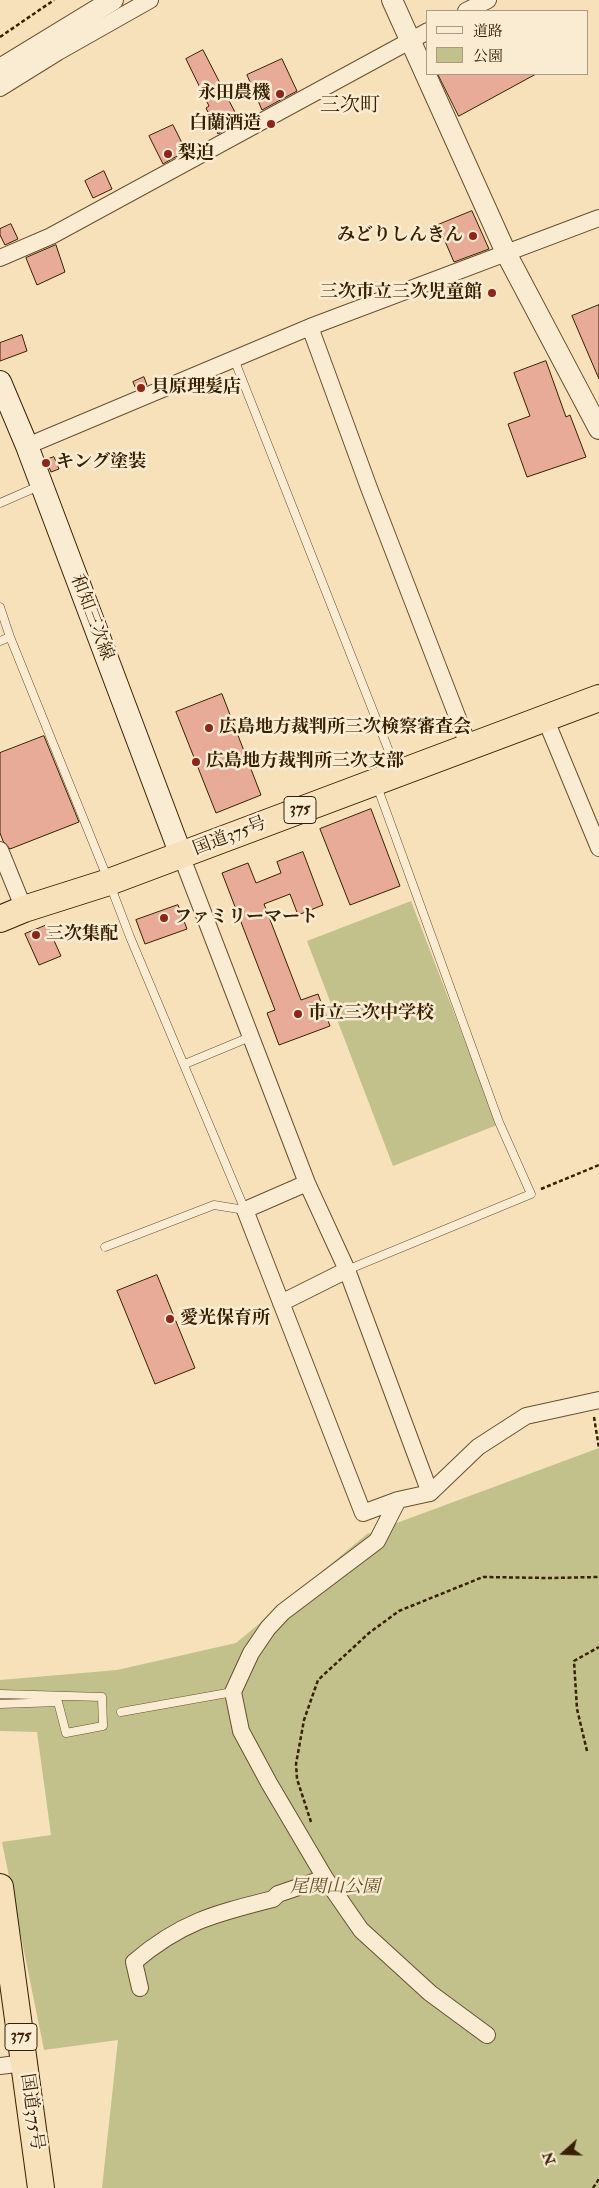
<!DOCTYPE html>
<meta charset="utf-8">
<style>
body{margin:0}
#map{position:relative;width:599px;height:2188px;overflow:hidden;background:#f7e1ba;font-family:"IM FELL Double Pica","Noto Serif JP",serif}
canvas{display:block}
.legend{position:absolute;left:426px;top:10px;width:162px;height:65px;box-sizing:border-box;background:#faecd2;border:1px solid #ac9a7e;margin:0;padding:6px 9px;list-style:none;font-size:15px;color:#382001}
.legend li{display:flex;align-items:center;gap:10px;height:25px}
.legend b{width:25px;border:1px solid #ac9a7e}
.north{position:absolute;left:539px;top:2128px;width:50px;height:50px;-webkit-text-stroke:4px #faecd2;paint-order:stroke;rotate:250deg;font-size:14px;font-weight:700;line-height:20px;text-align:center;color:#382001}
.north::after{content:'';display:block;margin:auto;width:18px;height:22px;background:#382001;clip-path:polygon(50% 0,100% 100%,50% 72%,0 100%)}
</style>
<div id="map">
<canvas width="599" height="2188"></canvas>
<ul class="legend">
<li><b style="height:6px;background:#faecd2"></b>道路</li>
<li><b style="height:14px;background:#c2c18c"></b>公園</li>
</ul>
<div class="north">N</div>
</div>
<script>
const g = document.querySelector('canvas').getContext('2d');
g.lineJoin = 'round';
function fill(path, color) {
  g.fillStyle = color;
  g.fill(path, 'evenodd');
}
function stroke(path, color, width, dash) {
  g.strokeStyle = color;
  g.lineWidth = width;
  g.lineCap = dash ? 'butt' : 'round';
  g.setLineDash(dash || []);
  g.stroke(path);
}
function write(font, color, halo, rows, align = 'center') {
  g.font = font + ' "IM FELL Double Pica","Noto Serif JP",serif';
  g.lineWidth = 5;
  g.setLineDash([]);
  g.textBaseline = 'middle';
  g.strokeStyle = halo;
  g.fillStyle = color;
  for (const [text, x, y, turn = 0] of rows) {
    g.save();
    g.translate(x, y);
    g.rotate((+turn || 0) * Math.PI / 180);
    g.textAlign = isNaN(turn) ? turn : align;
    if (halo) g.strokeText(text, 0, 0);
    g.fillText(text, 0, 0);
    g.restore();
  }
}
fill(new Path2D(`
 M411,901L497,1125L393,1166L307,941Z
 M599,1448V2188H102L118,2040L44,2050L2,1842L51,1835L37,1732L0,1731V1680L117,1670L236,1643L367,1534Z`), '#c2c18c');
const building = new Path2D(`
 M203,50L240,122L218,134L206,108L209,106L186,59Z
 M282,59L297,91L262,110L247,75Z
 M438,74H536L459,116Z
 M173,125L186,151L163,164L149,136Z
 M104,171L112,189L93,198L85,181Z
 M472,211L489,249L454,262L438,225Z
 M11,224L18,239L5,245L0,235V229Z
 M56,245L65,272L37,285L26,258Z
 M599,305V379L572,316Z
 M22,335L27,351L0,361V343Z
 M546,361L566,417L570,415L586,457L527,477L508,424L530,416L514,373Z
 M144,377L147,385L136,389L133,382Z
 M54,457L59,469L51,472L46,460Z
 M222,694L261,795L216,813L176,712Z
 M44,736L79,822L10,849L3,841L0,833V753Z
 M371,809L400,886L350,905L320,829Z
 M303,852L323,905L298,915L290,894L264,904L301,1000L318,994L330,1026L279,1045L267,1013L275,1010L222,873L248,863L256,883L281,873L277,862Z
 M178,905L187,929L145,944L136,920Z
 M47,925L61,956L39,965L25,934Z
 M157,1275L195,1368L155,1384L117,1291Z`);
fill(building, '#e8ab98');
stroke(building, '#382001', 1);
const service = new Path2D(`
 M234,359L396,769
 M0,503L39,486
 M0,607L10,637L109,882L130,937L245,1210
 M0,641L10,637
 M185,1064L250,1037
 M105,1247L214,1205L245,1210
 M347,1270L531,1194L499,1122L377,786
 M0,1694L102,1697L103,1726L66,1733L58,1702L0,1704
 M121,1712L233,1692`);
const minor = new Path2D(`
 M466,11L488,0
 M0,88L58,52L150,0
 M0,258L51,236L428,31
 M310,327L369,488L469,747
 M27,446L310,327L599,218
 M545,718L599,848
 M0,850L24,909
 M181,855L307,1183L347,1270L430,1493
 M307,1183L245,1210L363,1513L398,1500L430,1493L478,1447L526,1416L599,1400
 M281,1303L347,1270
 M398,1500L377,1541L283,1612L268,1628L251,1653L233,1692L241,1731L269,1783L325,1878L361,1930L430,1993L487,2035
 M140,1988L134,1962C181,1922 214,1914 273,1899L278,1894L325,1878
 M0,2066L24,2063`);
const tertiary = new Path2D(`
 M392,0L507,255L599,429
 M0,69L113,0`);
const secondary = new Path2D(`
 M0,382L27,446L181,855`);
const trunk = new Path2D(`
 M0,919L24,909L109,882L599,698
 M0,1887L41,2188`);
stroke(service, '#68502f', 9);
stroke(minor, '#68502f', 18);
stroke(tertiary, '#68502f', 22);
stroke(secondary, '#382001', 24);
stroke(trunk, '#382001', 28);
stroke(new Path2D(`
 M0,37L54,0
 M541,1189L599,1165
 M594,1417L599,1448
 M587,1751L577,1709L574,1661L599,1647
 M311,1822L297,1779L296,1764L304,1720L318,1680L369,1633L399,1611L483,1577L549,1578L599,1577
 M593,2188L599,2179`), '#382001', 2.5, [4, 2.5]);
stroke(service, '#faecd2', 8);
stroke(minor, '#faecd2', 16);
stroke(tertiary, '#faecd2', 20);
stroke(secondary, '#faecd2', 22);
stroke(trunk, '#f7e1ba', 26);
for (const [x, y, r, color] of [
 [280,94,5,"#8f2418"],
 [271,124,5,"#8f2418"],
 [168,154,5,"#8f2418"],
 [473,236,5,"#8f2418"],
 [492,293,5,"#8f2418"],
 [141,388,5,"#8f2418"],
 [46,463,5,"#8f2418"],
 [209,728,5,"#8f2418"],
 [196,762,5,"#8f2418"],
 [164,918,5,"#8f2418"],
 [36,935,5,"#8f2418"],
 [298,1014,5,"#8f2418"],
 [170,1319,5,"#8f2418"]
]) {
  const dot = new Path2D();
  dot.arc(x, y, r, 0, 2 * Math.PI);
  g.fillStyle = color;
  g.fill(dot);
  stroke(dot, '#faecd2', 2);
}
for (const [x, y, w] of [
 [300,810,32],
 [21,2037,32]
]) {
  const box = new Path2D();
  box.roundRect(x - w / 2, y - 13.5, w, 27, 4);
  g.fillStyle = '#faecd2';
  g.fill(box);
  stroke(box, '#382001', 1);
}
write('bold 16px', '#382001', null, [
 ["375",300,810],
 ["375",21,2037]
]);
write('bold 18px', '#382001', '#faecd2', [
 ["永田農機",270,94,"right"],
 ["白蘭酒造",261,124,"right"],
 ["梨迫",178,154],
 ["みどりしんきん",463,236,"right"],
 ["三次市立三次児童館",482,293,"right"],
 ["貝原理髪店",151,388],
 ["キング塗装",56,463],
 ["広島地方裁判所三次検察審査会",219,728],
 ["広島地方裁判所三次支部",206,762],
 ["ファミリーマート",174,918],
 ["三次集配",46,935],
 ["市立三次中学校",308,1014],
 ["愛光保育所",180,1319]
], 'left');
write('18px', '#382001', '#faecd2', [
 ["和知三次線",91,618,69],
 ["国道375号",230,837,-21],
 ["国道375号",31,2112,82]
]);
write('italic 18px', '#61502b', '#faecd2', [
 ["尾関山公園",335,1888]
]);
write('20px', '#382001', '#faecd2', [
 ["三次町",350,107]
]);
</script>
